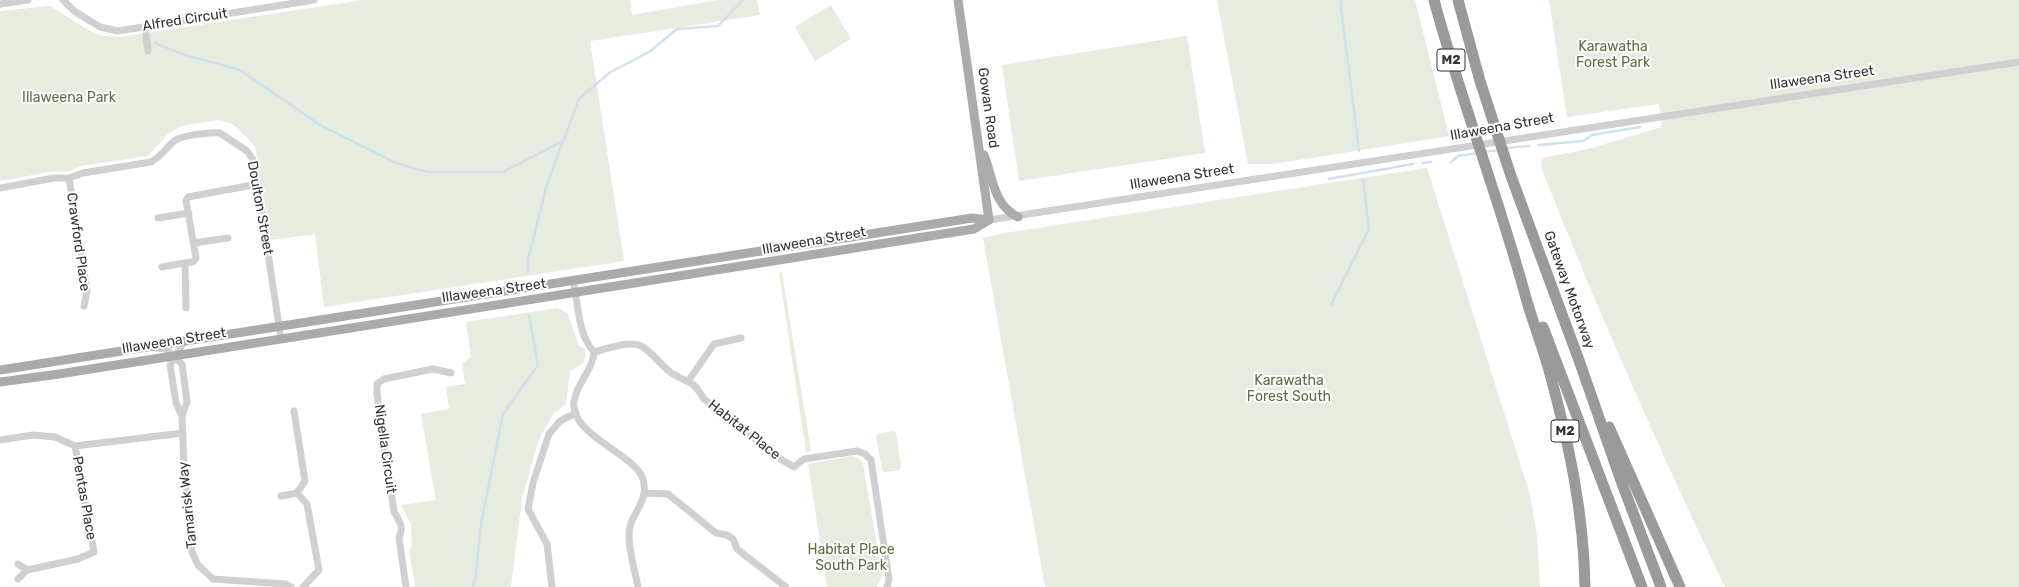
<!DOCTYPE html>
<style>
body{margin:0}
canvas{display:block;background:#fff}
</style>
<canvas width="2019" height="587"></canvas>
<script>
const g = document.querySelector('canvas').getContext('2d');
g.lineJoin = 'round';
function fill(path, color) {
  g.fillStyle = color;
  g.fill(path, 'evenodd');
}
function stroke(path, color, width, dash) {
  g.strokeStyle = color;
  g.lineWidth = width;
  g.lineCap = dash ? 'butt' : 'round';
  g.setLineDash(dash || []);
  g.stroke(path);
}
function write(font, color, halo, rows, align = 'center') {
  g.font = font + ' Rubik,sans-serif';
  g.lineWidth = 4;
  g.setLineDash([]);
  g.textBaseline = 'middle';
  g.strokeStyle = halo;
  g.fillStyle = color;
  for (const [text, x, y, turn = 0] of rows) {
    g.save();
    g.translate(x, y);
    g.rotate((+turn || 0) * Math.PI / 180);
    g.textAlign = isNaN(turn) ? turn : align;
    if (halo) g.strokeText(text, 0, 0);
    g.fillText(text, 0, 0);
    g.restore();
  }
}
fill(new Path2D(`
 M363,0H630L632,15L718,0H757L760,15L590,41L624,261L324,307L315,234L271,240L255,146L233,124L218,120L181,126L168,134L148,156L81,166L69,171L50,172L0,181V11L50,6L88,30L102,36L120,37Z
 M1217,0H1415L1449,136L1274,164H1248Z
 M1549,0H2019V587H1725C1659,449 1597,309 1541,167L1542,158L1588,149L1662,127L1659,104L1567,117Z
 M831,5L851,39L815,61L795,27Z
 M1187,36L1205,153L1019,181L1002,65Z
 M1427,168L1530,495L1537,537L1540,587H1045L983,238L1005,233Z
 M782,272L811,451L806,452L779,273Z
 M558,308L568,314L579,346L585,349C588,363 581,365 570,371L566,404L554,413L539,439L522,498L511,587H415L409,549L412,546L411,524L401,505L436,500L421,414L449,409L446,387L465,384L462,363L471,357L466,322Z
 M893,431L896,433L901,467L899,470L884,472L882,470L876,436L878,434Z
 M851,456L858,458L863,463L882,576L877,587H827L808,464Z`), '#e6ecdf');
stroke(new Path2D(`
 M1340,0L1359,151
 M155,43L185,55L240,70L320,125L396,163L428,172H503L563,141
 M1538,145L1583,141L1592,135L1640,127
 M1505,148L1529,146
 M1484,152L1499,150
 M1451,162L1458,156L1479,153
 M1422,163L1431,162
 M1329,179L1413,164
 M528,273V260L547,184L579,99L609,73L649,52L677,29L718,26L743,0
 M1331,305L1369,229L1363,179
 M473,587L475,581L481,524L503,414L538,365L529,315`), '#cfe2ee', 2.5);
stroke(new Path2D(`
 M63,0L74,11L100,27L118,31L314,0
 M0,4L28,0
 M145,27L148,51
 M69,178L87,291L84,306
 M0,188L54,178H69L83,173L151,162C161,157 166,148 174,141C182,135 210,132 220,133L247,151L254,161L281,339
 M158,218L189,213
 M989,220L2019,62
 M193,243L228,238
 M162,267L185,263
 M573,281C579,305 577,333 594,352C593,371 576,383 574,402C570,435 635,454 643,479C650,504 628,514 629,536C629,553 635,571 638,587
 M186,308L185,263L193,262L196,258L186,201L188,197L258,184
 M155,348L166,349L182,364L187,402L182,416L184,467L192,552L198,565L213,579L285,584L291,587
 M594,352C607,349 631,339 643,347C654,354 662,367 673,374C691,385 691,378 704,399L782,460L794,467L804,459L857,451L865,454L871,460L889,579L887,587
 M689,380L714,344L741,338
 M294,411L305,481L297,493L307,504L319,570L303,587
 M182,416L176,403L170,365L185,340
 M0,440L33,435L55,437L75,446L183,433
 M644,493L668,494L716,533L727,535L733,539L737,549L786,587
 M281,496L297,493
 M18,564L27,570L18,579
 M27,570L78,559L94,552L75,446
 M406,587L399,538C404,527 400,522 394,512L377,394V384L384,379L433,369L451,373
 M552,587L547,544L528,509L533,483L549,434L560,421L576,413`), '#d0d0d0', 7);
stroke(new Path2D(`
 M958,0L989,220
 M984,155C993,177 993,205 1018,217
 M0,370L972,218L989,220
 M0,382L59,374C364,324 669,280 974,229L989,220`), '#ababab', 9);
stroke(new Path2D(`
 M1434,0C1461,101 1499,198 1526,298C1533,323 1543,348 1550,374C1569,444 1584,514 1585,587
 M1458,0L1480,81L1511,176L1580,363L1620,478L1661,587
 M1543,327L1642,587
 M1609,427L1680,587`), '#9a9a9a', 11);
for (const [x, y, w] of [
 [1451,60,28],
 [1565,431,28]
]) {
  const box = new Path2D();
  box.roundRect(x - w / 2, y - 11, w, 22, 3);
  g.fillStyle = '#fff';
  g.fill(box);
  stroke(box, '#333', 1);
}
write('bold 13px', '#333', null, [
 ["M2",1451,60],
 ["M2",1565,431]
]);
write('14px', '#333', '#fff', [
 ["Alfred Circuit",185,20,-9],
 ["Illaweena Street",1822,78,-8],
 ["Gowan Road",988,108,82],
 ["Illaweena Street",1502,127,-10],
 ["Illaweena Street",1182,177,-9],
 ["Doulton Street",260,208,80],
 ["Illaweena Street",814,241,-10],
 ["Crawford Place",78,242,82],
 ["Gateway Motorway",1569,290,70],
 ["Illaweena Street",494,291,-8],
 ["Illaweena Street",174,341,-9],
 ["Habitat Place",744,430,38],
 ["Nigella Circuit",385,449,82],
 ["Pentas Place",84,498,80],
 ["Tamarisk Way",188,505,-96]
]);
write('14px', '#56703f', '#fff', [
 ["Karawatha",1613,47],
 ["Forest Park",1613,63],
 ["Illaweena Park",69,98],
 ["Karawatha",1289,381],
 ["Forest South",1289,397],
 ["Habitat Place",851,550],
 ["South Park",851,566]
]);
</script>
